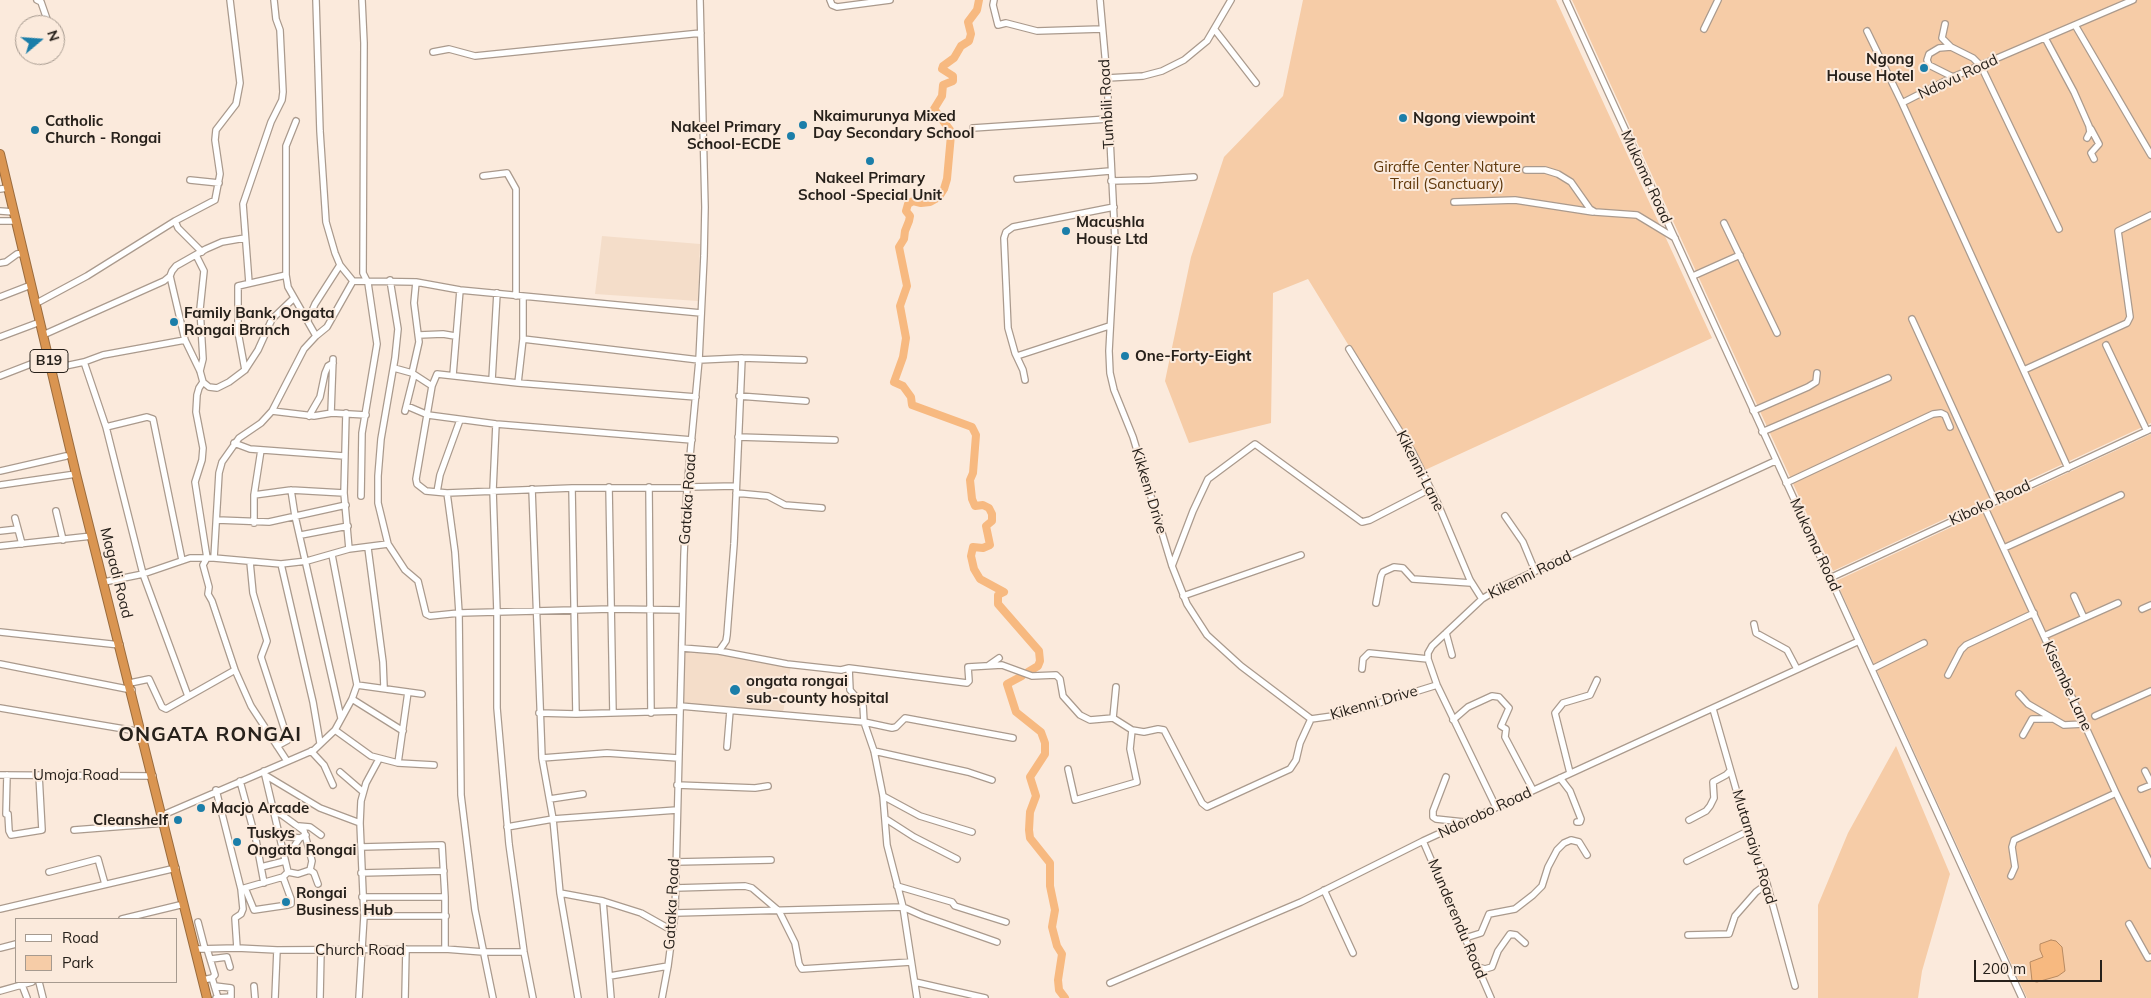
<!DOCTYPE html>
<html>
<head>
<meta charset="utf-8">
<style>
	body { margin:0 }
	#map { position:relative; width:2151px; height:998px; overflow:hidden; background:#fbeadc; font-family:Mulish,sans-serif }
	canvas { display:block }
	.legend { position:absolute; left:15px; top:918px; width:162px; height:65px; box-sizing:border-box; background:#fbeadc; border:1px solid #a69a8f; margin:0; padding:6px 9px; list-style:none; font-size:15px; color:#27211b }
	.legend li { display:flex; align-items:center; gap:10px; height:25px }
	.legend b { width:25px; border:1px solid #a69a8f }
	.north { position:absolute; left:15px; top:15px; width:50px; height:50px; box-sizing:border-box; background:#fbeadc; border:1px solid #a69a8f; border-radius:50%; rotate:72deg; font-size:14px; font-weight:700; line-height:20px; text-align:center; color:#27211b }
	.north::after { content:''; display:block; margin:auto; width:18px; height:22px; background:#1b7ea9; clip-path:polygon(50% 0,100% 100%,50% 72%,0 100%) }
	.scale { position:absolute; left:1974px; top:960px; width:128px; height:22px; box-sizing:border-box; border:2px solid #27211b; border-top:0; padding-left:6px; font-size:15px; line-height:18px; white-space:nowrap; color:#27211b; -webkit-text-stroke:4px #fbeadc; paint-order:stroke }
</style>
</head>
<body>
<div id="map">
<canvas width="2151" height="998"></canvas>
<ul class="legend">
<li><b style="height:6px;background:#fff"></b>Road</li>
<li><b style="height:14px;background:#f6cca7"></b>Park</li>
</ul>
<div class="north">N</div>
<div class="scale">200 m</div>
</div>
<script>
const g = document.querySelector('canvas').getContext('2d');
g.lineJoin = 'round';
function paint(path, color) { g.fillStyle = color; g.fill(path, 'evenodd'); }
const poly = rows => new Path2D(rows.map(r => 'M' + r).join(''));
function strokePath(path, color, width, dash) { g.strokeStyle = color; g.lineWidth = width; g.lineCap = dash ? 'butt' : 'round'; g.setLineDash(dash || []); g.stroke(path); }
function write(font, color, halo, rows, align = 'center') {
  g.font = font + ' Mulish,sans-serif'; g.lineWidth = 4; g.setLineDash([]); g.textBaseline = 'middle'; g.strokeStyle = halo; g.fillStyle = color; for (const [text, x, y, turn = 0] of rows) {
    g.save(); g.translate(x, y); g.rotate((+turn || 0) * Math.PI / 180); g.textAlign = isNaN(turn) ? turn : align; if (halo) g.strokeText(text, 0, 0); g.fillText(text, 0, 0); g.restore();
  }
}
paint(poly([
	[602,236,700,244,698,301,595,294],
	[685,649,791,665,783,713,683,705]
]), '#f4ddc9');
paint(poly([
	[1303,0,1556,0,1712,338,1425,470,1308,279,1273,293,1271,423,1189,443,1165,381,1191,257,1224,157,1283,96],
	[1572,0,2151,0,2151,423,1833,571],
	[2151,434,2151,998,2027,998,1836,581],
	[1896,746,1950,874,1922,971,1918,998,1818,998,1818,905,1848,833]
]), '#f6cca7');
const water = poly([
	[2051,940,2056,941,2062,947,2065,971,2058,976,2037,982,2032,981,2030,962,2043,957,2040,950,2040,944,2051,940]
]);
paint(water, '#f7b980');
strokePath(water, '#b98b62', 1);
strokePath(poly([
	[979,0,977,10,968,22,971,34,969,41,961,46,954,58,943,66,942,69,953,76,953,81,943,85,942,96,934,109,950,130,951,135,947,179,944,189,939,197,930,202,921,203,913,201,908,204,906,211,910,216,909,221,905,231,904,239,899,247,907,286,900,306,906,338,903,357,894,382,903,386,911,397,912,405,972,427,976,435,973,473,970,480,972,499,975,506,983,505,989,508,992,514,992,521,986,526,990,545,983,548,973,547,971,556,974,569,980,579,1004,592,998,595,998,604,1039,651,1040,661,1038,666,1028,672],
	[1022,676,1007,684,1016,712,1041,732,1045,743,1045,754,1030,777,1036,796,1030,812,1029,830,1030,838,1050,863,1050,886,1055,910,1052,927,1057,946,1062,954,1058,980,1059,990,1065,998]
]), '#f7b980', 8);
const minor = poly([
	[37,0,41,2,49,25],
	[316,0,320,131,326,222,335,253,340,265,353,281,416,282,460,290,701,313],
	[830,0,832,5,837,7,890,0],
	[994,0,993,5,998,25,1006,23,1037,31,1102,29],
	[1100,0,1107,78,1115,240,1109,351,1110,373,1114,390,1133,437,1172,566,1187,604,1207,635,1241,666,1311,719],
	[1566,0,2022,998],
	[1945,24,1942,38,1951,47],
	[2075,25,2151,155],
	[1704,29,1718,0],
	[1215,30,1256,83],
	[1867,31,1902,103],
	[2045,38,2074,92,2089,126,2090,132,2087,138],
	[433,52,449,49,475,56,701,33],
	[1953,77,1929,65,1927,60,1929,54,1939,48,1951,47,1973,58,1981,66,2059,229],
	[1107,78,1143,76,1162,71,1184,60,1207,41,1231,0],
	[296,121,286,146,286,275,288,287,316,336],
	[973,128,1108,119],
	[2091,129,2099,144,2091,153,2094,159],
	[1526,170,1545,170,1558,174,1571,182,1590,209,1595,212,1637,215,1675,238],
	[483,176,507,173,516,189,516,296],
	[1017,179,1110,171],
	[190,180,219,183],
	[1111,181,1150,180,1194,177],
	[0,189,8,188],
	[1454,202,1515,200,1593,212],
	[0,211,14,212],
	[0,221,15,221],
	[175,221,178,228,202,252],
	[1724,223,1777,333],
	[245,238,222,242,206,249,176,266,172,271,170,276,173,289,185,340,200,371,203,382,209,387,217,388,229,382,245,370,258,350,272,319,294,298],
	[196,255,204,271,200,309,203,359,200,371],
	[0,263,6,262,17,254,24,253],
	[1693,276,1740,255],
	[390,280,398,329,395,358,381,439,378,476,378,503,388,544,405,570,418,581,426,614,430,616,459,613,611,609,682,610],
	[249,283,243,204,271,122,282,100,283,92,280,30,276,19,274,0],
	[0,297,31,285],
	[35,304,87,276,175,221,215,200,220,174,215,140,216,130,236,104,240,83,230,0],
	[1912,319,1995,501],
	[308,320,315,304,340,265],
	[43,335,164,281,170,276],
	[419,335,443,334,455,336],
	[0,337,40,322],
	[523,339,699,360,742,358,804,360],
	[2106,345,2147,431],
	[1349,349,1412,451,1438,504,1470,580,1482,599],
	[1017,356,1109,326],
	[84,362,106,427,143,574,188,696],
	[394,368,412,373,432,386],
	[51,369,84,362,103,355,185,340],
	[245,370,238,332,238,286,286,275],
	[2024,370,2127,323,2130,317,2118,231,2151,215],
	[412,373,419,342,414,303,416,282],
	[453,375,460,290],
	[0,376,49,357],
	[492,380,497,293],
	[1025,380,1023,370,1015,353,1008,328,1004,238,1006,232,1013,227,1114,207],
	[203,382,199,388,197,395,196,412,203,448,202,460,195,482,207,558,203,565,209,587,208,594,212,601,235,670,251,706,287,761],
	[518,383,523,339,523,296],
	[739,396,806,401],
	[407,406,428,415,496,424,692,440],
	[272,411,314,416,332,413,366,415],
	[405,411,414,375],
	[1753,411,1808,387,1816,382,1817,373],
	[331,413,333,359],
	[346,413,344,493,349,549],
	[309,416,320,397,325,373,328,366,333,363],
	[496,424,493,490,497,612,497,708,509,844,524,952,533,998],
	[106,427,147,417,153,419,182,560],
	[1762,432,1888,378],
	[738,437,835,440],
	[234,443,250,449,344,456],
	[2068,468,1902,103,1953,77,2133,0],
	[0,471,66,456],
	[1786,483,1933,414,1941,413,1945,415,1950,427],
	[0,485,76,474],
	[609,487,613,713],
	[649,487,651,713],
	[688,487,736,486],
	[572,488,576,714],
	[687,488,572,488,447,493,426,491,417,484,416,479,432,386,437,374,518,383,696,397],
	[532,489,542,758,553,819,560,893,578,998],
	[291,490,295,516,341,718],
	[437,492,440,475,460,420],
	[447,493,455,552,459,613,461,795,475,910,493,998],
	[736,493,768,496,785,505,822,508],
	[254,495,291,490,344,493],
	[361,496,362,433,377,344,368,283,363,273,364,43,362,0],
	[1984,506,2116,793,2151,865],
	[56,511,63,540],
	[1505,516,1523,542,1535,571],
	[15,518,22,544],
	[217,520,269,522,346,505],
	[254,523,254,495,261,450],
	[0,531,18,529],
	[301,535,348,526],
	[0,546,92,536],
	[368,548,383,662,384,687],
	[2004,548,2121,495],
	[214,558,219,473,222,462,239,438,261,423,272,411,304,349,316,336,327,327,353,281],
	[250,562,253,593,267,641,261,657,288,740,277,746],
	[281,564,313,702,320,743],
	[1172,566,1193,511,1208,479,1255,444,1362,522,1370,520,1430,489],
	[1830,578,2151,429],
	[104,582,143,574,190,558,214,558,281,564,307,561,349,549,388,544],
	[1183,596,1301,555],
	[2074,596,2084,618],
	[1376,603,1381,576,1383,572,1394,567,1403,568,1413,579,1471,583],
	[2142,609,2151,605],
	[1754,624,1756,633,1787,650,1797,669],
	[0,632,120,645],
	[1446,633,1452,655],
	[2044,636,2118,603],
	[682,648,719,651,787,664,841,670,849,668,967,683,969,681,968,667,1002,665,1032,676,1056,675,1060,679,1063,696,1080,715,1090,720,1113,718],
	[719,651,726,641,727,635,734,544,742,358],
	[0,664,132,690],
	[989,665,999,658],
	[849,668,850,690,863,705,864,722,874,751,883,796,887,845,903,907,917,998],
	[1362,669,1363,659,1369,653,1428,659],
	[1872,669,1924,643],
	[1948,675,1961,650,1966,645,2034,613],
	[130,683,149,679,162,707,166,709,235,670],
	[357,685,422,694],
	[1116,687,1113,718,1132,730,1144,732,1158,729,1164,730,1202,803,1207,807,1290,769,1296,760,1300,743,1311,719],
	[2019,694,2028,704,2064,725,2084,724],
	[352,699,403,731],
	[680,706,864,722,892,728,896,727,905,718,1013,738],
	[0,708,142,732],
	[1713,709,1748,831,1767,884,1795,986],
	[539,713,576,714,679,711],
	[2095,716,2151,691],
	[1311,719,1340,715,1437,685],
	[1453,720,1468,707,1492,696,1499,697,1509,708,1501,726,1506,729,1505,737,1533,790],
	[335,730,371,756,398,763,434,765],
	[2023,735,2032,719,2052,719],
	[727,747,730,711],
	[311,751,324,765,333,785],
	[874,751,968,772,992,780],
	[542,758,607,753,678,758],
	[398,763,408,692],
	[1068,769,1075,800,1137,782,1130,749,1132,730],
	[2145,771,2151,783],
	[340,772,362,791],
	[1570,773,1555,713,1563,703,1590,695,1597,680],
	[0,775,153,776],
	[7,775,6,814,8,814,9,831,11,835,42,830,39,775],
	[265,775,320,808,360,823],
	[1446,777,1433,811,1433,817,1436,819,1464,822],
	[1560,778,1570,791,1581,819,1580,822,1577,822],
	[240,781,256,840,264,883],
	[677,785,755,788,768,786],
	[2141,789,2151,785],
	[216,790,241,889,243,909,241,914,235,918,237,948],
	[883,796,920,816,972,832],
	[550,799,583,794],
	[1496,807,1437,685,1428,659,1428,653,1432,646,1482,599,1503,586,1775,461],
	[273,811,282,815,304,831,312,861,310,870,314,873,318,884],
	[163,815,314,750,335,730,352,699,357,685,332,555],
	[886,819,914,837,957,859],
	[1689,820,1706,811,1710,806,1714,798,1713,782,1726,775,1730,771],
	[299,826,310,827,321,835],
	[507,827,553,819,677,810],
	[74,830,165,823],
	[279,836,300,838,306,835],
	[1423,841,1491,998],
	[361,847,442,845,445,897],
	[283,852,292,849,300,838],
	[1687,861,1748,831],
	[675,862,771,860],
	[261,867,285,861],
	[49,872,98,859,105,884],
	[288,872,298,874,310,870],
	[361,873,444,871],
	[2011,876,2015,867,2012,847,2014,840,2116,793],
	[897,886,952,902,955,906,1006,922],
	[245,888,254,910,288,905,291,904,291,899,283,877],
	[675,888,745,886,752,888,779,911,795,943,799,964,802,969,911,962],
	[241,889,283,877,288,872,264,771],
	[1324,890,1353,953],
	[560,893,603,901,641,913,673,931],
	[362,897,445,897,445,949],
	[603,901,611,998],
	[0,909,176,868],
	[675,913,903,907,923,916,997,942],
	[364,916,446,916],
	[122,919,184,904],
	[198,922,205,949],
	[2129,924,2148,958,2151,957],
	[1688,935,1729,934,1735,916,1756,892,1767,884],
	[1465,938,1481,933,1489,914,1515,909,1533,895,1542,886,1548,867,1557,850,1564,843,1571,840,1579,842,1587,855],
	[0,948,16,944],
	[196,949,237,948,277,950,445,949,483,952,524,952],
	[207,949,215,975,212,978],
	[211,959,227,957,230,967],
	[1478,967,1485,969,1492,967,1498,951,1510,934,1516,935,1525,943],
	[610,976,668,966],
	[203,980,212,978,218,998],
	[39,982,43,998],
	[915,982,985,998],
	[1110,983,1301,902,1423,841,1859,641],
	[22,985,27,998],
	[215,986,231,988,231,997,216,998],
	[254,986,255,998],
	[0,991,32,982],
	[275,998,277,950],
	[320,998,321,950],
	[359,998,364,916,360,823,361,801,366,783,379,759],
	[405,998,406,949],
	[662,998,668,966,675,913,684,555,687,488,699,360,704,256,705,207,700,0]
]);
const highway = poly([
	[0,154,76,474,207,998]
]);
strokePath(minor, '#aa9a8d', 8);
strokePath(highway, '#9b6c3e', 10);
strokePath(minor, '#fff', 5.5);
strokePath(highway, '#da9551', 8);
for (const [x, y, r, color] of [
	[1924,68,5,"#1b7ea9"],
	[1403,118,5,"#1b7ea9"],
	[803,125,5,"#1b7ea9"],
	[35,130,5,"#1b7ea9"],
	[791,136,5,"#1b7ea9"],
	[870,161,5,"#1b7ea9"],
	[1066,231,5,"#1b7ea9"],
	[174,322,5,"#1b7ea9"],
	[1125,356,5,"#1b7ea9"],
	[735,690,6,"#1b7ea9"],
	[201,808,5,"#1b7ea9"],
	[178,820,5,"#1b7ea9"],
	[237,842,5,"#1b7ea9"],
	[286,902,5,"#1b7ea9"]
]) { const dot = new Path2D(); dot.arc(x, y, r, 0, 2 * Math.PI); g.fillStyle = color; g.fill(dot); strokePath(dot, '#fbeadc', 2); }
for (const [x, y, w] of [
	[49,361,38]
]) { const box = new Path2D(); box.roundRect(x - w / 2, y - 11.5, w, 23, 4); g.fillStyle = '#fbeadc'; g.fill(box); strokePath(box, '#27211b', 1); }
write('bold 14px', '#27211b', null, [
	["B19",49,361]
]);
write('bold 15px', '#27211b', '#fbeadc', [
	["Ngong",1914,59,"right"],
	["House Hotel",1914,76,"right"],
	["Nkaimurunya Mixed",813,116],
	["Day Secondary School",813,133],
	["Ngong viewpoint",1413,118],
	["Catholic",45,121],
	["Church - Rongai",45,138],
	["Nakeel Primary",781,127,"right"],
	["School-ECDE",781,144,"right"],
	["Nakeel Primary",870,178,"center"],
	["School -Special Unit",870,195,"center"],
	["Macushla",1076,222],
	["House Ltd",1076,239],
	["Family Bank, Ongata",184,313],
	["Rongai Branch",184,330],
	["One-Forty-Eight",1135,356],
	["ongata rongai",746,681],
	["sub-county hospital",746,698],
	["Macjo Arcade",211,808],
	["Cleanshelf",168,820,"right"],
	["Tuskys",247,833],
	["Ongata Rongai",247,850],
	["Rongai",296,893],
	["Business Hub",296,910]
], 'left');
write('15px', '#27211b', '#fbeadc', [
	["Ndovu Road",1958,77,-25],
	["Tumbili Road",1107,104,-93],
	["Mukoma Road",1646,177,65],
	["Kikenni Lane",1420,471,63],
	["Kikkeni Drive",1149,491,73],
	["Gataka Road",688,499,-86],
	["Kiboko Road",1990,503,-25],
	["Mukoma Road",1815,545,65],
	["Magadi Road",116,573,76],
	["Kikenni Road",1530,575,-26],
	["Kisembe Lane",2067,686,65],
	["Kikenni Drive",1374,703,-16],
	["Umoja Road",76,775],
	["Ndorobo Road",1485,813,-25],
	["Mutamaiyu Road",1754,847,73],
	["Gataka Road",672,904,-87],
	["Munderendu Road",1457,919,67],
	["Church Road",360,950]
]);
write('15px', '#613a0d', '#fbeadc', [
	["Giraffe Center Nature",1447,167],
	["Trail (Sanctuary)",1447,184]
]);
g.letterSpacing = '1px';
write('bold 20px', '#27211b', '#fbeadc', [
	["ONGATA RONGAI",210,735]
]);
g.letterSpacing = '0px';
</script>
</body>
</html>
